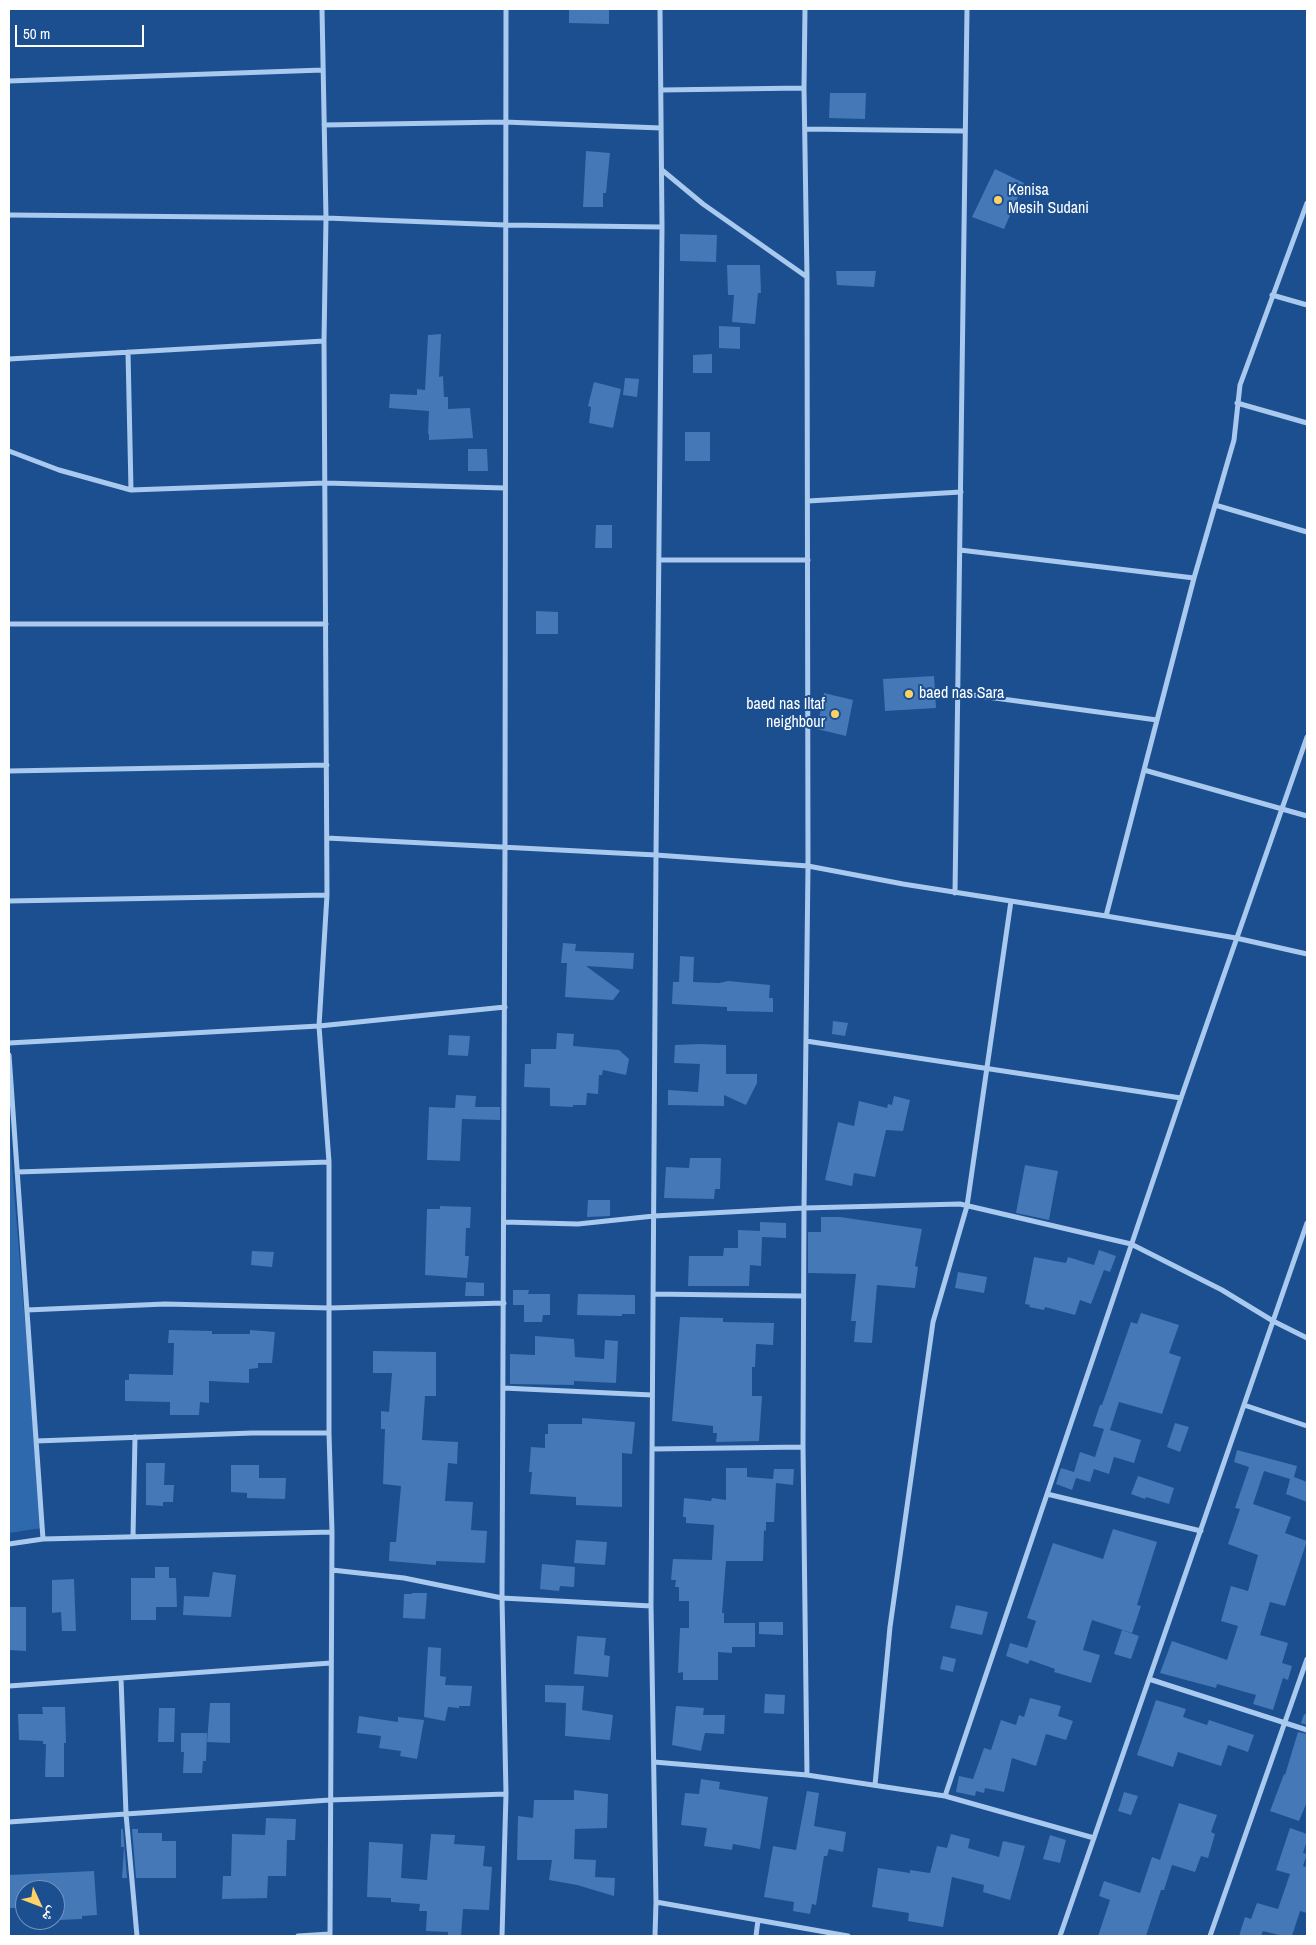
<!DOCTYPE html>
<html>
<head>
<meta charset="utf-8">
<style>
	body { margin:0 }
	#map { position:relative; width:1316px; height:1945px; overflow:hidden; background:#1b4f8f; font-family:"Archivo Narrow","Noto Naskh Arabic",sans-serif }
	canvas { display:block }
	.frame { position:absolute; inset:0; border:10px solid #fff; pointer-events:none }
	.north { position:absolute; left:15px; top:1880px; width:50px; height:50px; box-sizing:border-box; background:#1b4f8f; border:1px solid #7695bc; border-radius:50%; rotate:133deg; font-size:14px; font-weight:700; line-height:20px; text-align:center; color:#fff }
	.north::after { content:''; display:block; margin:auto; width:18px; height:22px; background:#ffd166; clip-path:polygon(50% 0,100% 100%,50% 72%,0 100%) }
	.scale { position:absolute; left:15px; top:25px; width:129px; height:22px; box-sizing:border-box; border:2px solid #fff; border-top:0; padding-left:6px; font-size:15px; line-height:18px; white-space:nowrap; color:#fff; -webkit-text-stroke:4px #1b4f8f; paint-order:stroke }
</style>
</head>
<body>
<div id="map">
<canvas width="1316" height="1945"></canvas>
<div class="frame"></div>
<div class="north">ش</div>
<div class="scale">50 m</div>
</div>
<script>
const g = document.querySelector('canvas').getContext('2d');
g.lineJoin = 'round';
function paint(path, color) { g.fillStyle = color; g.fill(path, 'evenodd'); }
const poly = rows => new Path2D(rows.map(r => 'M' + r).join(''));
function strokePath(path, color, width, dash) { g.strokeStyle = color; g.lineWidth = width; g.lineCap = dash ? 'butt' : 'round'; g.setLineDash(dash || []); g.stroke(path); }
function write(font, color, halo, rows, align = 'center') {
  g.font = font + ' "Archivo Narrow",sans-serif'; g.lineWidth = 4; g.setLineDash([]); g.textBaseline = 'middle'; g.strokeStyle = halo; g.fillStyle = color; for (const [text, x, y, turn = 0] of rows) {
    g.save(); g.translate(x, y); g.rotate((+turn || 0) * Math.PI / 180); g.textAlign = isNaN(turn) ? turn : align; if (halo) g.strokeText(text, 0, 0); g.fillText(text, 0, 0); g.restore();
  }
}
paint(poly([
	[9,1131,42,1528,9,1533]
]), '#2e69ad');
paint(poly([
	[569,9,609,9,609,24,569,23],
	[830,93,866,93,865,119,829,118],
	[586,151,610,153,606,193,603,193,603,207,583,207],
	[995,169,1024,183,1004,229,972,217],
	[680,234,717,235,716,262,680,261],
	[727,265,760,265,761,293,758,293,755,324,732,322,734,295,728,295],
	[836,271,876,271,874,287,837,285],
	[719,326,740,327,740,349,719,348],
	[441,334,439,377,443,376,444,397,448,397,448,409,470,408,473,438,429,440,429,434,428,434,429,411,389,408,390,394,417,395,417,389,425,390,428,335],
	[712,354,712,373,693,373,693,355],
	[625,378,639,379,637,397,623,395],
	[594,382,621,389,613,428,589,423,591,407,588,406],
	[685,432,710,432,710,461,685,461],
	[468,449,487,449,488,471,468,471],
	[596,525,612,525,612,548,595,548],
	[536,611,558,612,558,634,536,634],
	[934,676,936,708,885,711,883,679],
	[824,693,853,700,846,736,817,729],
	[563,943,576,944,575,951,634,953,633,969,586,966,620,991,613,1000,565,997,567,963,561,963],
	[680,956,694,957,693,982,719,983,728,981,770,985,769,998,773,998,773,1012,727,1011,727,1007,672,1004,673,982,679,982],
	[833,1021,848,1023,845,1036,832,1034],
	[557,1033,574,1034,573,1046,619,1050,629,1059,626,1075,603,1070,602,1075,599,1075,598,1094,587,1093,586,1105,573,1105,573,1107,550,1106,550,1088,524,1087,525,1064,531,1064,531,1049,556,1049],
	[449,1035,470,1036,468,1056,448,1055],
	[701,1044,726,1045,726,1074,757,1074,757,1083,746,1105,724,1095,724,1106,668,1105,668,1090,698,1092,700,1064,674,1063,675,1045],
	[456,1095,476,1096,475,1107,500,1107,500,1120,462,1119,460,1161,427,1160,429,1107,455,1108],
	[894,1096,910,1100,903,1131,886,1130,875,1177,854,1173,852,1186,825,1180,838,1122,854,1126,859,1101,887,1108,888,1104,892,1105],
	[690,1158,721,1158,720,1189,715,1189,714,1199,664,1198,666,1167,689,1168],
	[1025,1165,1058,1171,1049,1220,1016,1213],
	[588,1200,610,1200,610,1216,587,1217],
	[440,1206,471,1207,470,1228,466,1228,465,1256,469,1256,467,1278,425,1275,427,1209,440,1209],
	[821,1217,840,1217,922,1229,915,1266,918,1267,915,1288,877,1285,872,1343,854,1342,856,1321,851,1321,856,1274,808,1273,808,1232,821,1232],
	[760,1222,786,1223,786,1238,762,1237,761,1266,750,1265,749,1286,688,1286,689,1256,723,1256,724,1248,738,1248,738,1230,760,1231],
	[1099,1250,1116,1256,1110,1272,1104,1270,1091,1304,1080,1300,1075,1315,1045,1307,1044,1310,1029,1307,1030,1305,1025,1304,1034,1257,1066,1263,1068,1257,1094,1265],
	[252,1251,274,1252,272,1267,251,1265],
	[958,1272,987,1277,984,1293,955,1288],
	[466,1282,484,1283,484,1296,465,1296],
	[513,1290,529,1290,528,1294,550,1294,550,1315,543,1315,542,1322,524,1322,524,1305,513,1305],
	[578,1294,635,1295,635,1314,622,1314,622,1316,577,1315],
	[1141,1313,1179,1325,1169,1353,1181,1357,1162,1414,1119,1402,1110,1430,1141,1440,1134,1463,1114,1457,1109,1474,1094,1469,1090,1482,1076,1478,1072,1490,1056,1484,1061,1468,1074,1472,1080,1452,1095,1457,1104,1429,1093,1426,1100,1405,1102,1405,1131,1322,1137,1324],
	[680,1317,723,1318,723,1322,774,1323,773,1345,756,1344,755,1367,752,1367,752,1396,762,1396,759,1441,716,1442,717,1433,713,1433,713,1426,672,1421],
	[169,1330,212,1331,212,1334,250,1334,250,1330,275,1332,272,1363,258,1363,258,1368,249,1369,249,1383,209,1381,209,1403,200,1402,199,1415,170,1415,170,1402,125,1401,125,1380,129,1380,129,1374,173,1375,174,1343,168,1343],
	[535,1336,574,1339,575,1357,604,1359,605,1340,618,1341,616,1383,574,1381,574,1385,510,1384,510,1354,535,1355],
	[373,1351,436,1352,436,1396,425,1396,422,1440,458,1442,457,1464,448,1463,445,1501,473,1502,471,1530,487,1531,485,1563,436,1561,436,1565,389,1561,390,1542,396,1542,401,1486,383,1484,385,1429,381,1429,381,1411,389,1412,392,1373,373,1373],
	[582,1418,635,1422,632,1454,622,1453,622,1507,576,1505,576,1497,530,1494,532,1472,529,1472,531,1447,545,1448,545,1434,548,1434,548,1424,582,1424],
	[1175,1423,1189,1427,1180,1452,1167,1447],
	[1237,1450,1297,1466,1294,1477,1307,1482,1307,1502,1286,1494,1290,1479,1264,1471,1253,1504,1291,1517,1285,1533,1307,1541,1285,1606,1270,1602,1260,1635,1288,1643,1282,1663,1292,1666,1288,1680,1283,1678,1273,1710,1253,1704,1256,1695,1217,1684,1216,1688,1160,1673,1172,1641,1227,1660,1238,1626,1221,1621,1231,1586,1248,1591,1258,1555,1228,1544,1240,1509,1235,1508,1249,1467,1234,1462],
	[146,1463,165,1463,164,1485,174,1485,173,1502,163,1502,163,1506,146,1505],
	[231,1465,259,1465,259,1478,286,1478,285,1499,247,1498,247,1493,231,1492],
	[726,1468,747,1468,747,1477,773,1479,774,1469,794,1469,793,1485,776,1483,774,1522,766,1522,766,1531,764,1530,763,1561,726,1561,722,1613,724,1613,724,1623,755,1623,755,1647,732,1647,732,1653,718,1652,718,1680,683,1680,683,1672,678,1673,680,1628,689,1628,689,1601,679,1601,679,1587,675,1587,676,1580,671,1580,673,1559,712,1560,714,1525,686,1523,686,1517,683,1517,684,1498,711,1501,712,1498,726,1500],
	[1138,1476,1174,1488,1169,1504,1146,1497,1145,1499,1131,1494],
	[1113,1529,1157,1542,1137,1605,1141,1606,1132,1633,1092,1620,1083,1650,1100,1655,1091,1683,1054,1672,1055,1669,1030,1660,1028,1664,1006,1656,1010,1643,1027,1648,1036,1621,1027,1618,1053,1543,1103,1559],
	[576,1540,607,1542,605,1565,574,1563],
	[542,1564,575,1567,574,1587,560,1586,559,1591,540,1589],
	[155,1567,169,1567,169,1578,176,1578,177,1607,156,1607,156,1620,131,1620,131,1578,155,1578],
	[213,1572,236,1575,231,1617,183,1615,184,1596,209,1597],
	[74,1579,76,1631,62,1631,61,1612,52,1613,52,1580],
	[412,1593,427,1593,425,1619,403,1618,404,1594,412,1594],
	[956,1605,988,1612,982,1635,950,1628],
	[9,1607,26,1607,26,1651,9,1650],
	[759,1622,783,1622,783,1635,759,1634],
	[1122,1630,1139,1636,1131,1659,1114,1654],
	[577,1636,606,1638,604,1655,610,1656,608,1677,574,1674],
	[428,1647,441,1648,440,1676,446,1677,445,1685,472,1686,470,1706,459,1706,459,1708,448,1707,445,1721,424,1717],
	[943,1656,956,1659,953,1672,940,1669],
	[545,1685,584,1686,582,1710,613,1715,610,1740,565,1736,566,1703,545,1702],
	[765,1694,785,1695,784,1714,764,1713],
	[1030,1698,1061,1706,1058,1716,1073,1721,1066,1740,1046,1734,1036,1766,1012,1758,1004,1792,985,1788,984,1793,976,1791,975,1796,956,1792,959,1776,973,1779,984,1748,991,1750,1001,1720,1016,1725,1019,1715,1024,1717],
	[1156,1700,1186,1709,1183,1717,1207,1725,1209,1720,1254,1735,1248,1752,1228,1745,1221,1766,1178,1752,1173,1767,1137,1755],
	[210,1703,230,1703,230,1743,207,1742],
	[676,1706,704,1708,703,1715,725,1715,724,1734,705,1733,701,1751,672,1745],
	[42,1707,65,1707,66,1743,64,1743,64,1777,45,1777,46,1744,43,1744,43,1741,19,1740,18,1714,43,1714],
	[159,1708,175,1708,174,1742,158,1742],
	[1304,1714,1307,1715,1307,1725,1301,1723],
	[359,1716,398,1722,398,1717,424,1720,417,1759,400,1756,401,1751,379,1748,381,1736,357,1733],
	[1298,1732,1307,1734,1307,1802,1299,1821,1270,1811,1284,1774,1285,1775],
	[181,1733,207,1733,206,1761,203,1761,202,1773,183,1773,184,1752,181,1752],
	[701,1779,720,1782,719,1789,768,1797,760,1849,733,1844,732,1850,704,1846,707,1828,681,1825,685,1793,699,1794],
	[574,1790,608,1794,607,1828,575,1829,574,1859,596,1860,595,1877,615,1878,614,1896,577,1885,549,1880,552,1860,517,1860,518,1816,533,1818,534,1800,574,1800],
	[807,1791,819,1793,814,1826,846,1832,843,1852,829,1849,827,1856,824,1856,816,1905,812,1904,810,1914,793,1911,794,1902,764,1897,773,1846,796,1850],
	[1124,1792,1138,1796,1131,1815,1118,1811],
	[1179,1803,1217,1815,1211,1832,1215,1834,1208,1858,1201,1856,1195,1872,1172,1865,1164,1890,1161,1890,1146,1936,1098,1936,1110,1900,1099,1896,1104,1881,1140,1893,1152,1857,1160,1860],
	[266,1818,296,1819,295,1840,287,1840,286,1876,268,1876,267,1898,222,1899,223,1876,231,1876,232,1834,265,1835],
	[1290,1828,1307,1834,1307,1841,1303,1853,1307,1854,1303,1866,1307,1867,1307,1913,1300,1911,1292,1936,1283,1936,1263,1931,1261,1936,1239,1936,1245,1917,1251,1919,1257,1903,1278,1909,1290,1874,1276,1870],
	[121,1829,123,1829,127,1878,122,1878,124,1847,121,1847],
	[132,1829,138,1829,138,1833,162,1833,162,1841,176,1841,176,1878,136,1878],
	[431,1834,455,1835,454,1844,485,1846,483,1866,492,1867,489,1910,463,1909,461,1936,448,1936,448,1932,426,1931,427,1911,419,1911,420,1904,391,1902,391,1898,367,1897,369,1842,403,1844,401,1878,427,1880],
	[951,1834,970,1839,968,1848,999,1857,1003,1841,1025,1846,1010,1900,983,1892,984,1885,952,1877,943,1927,908,1921,909,1913,872,1907,878,1868,910,1873,910,1870,930,1873,937,1846,947,1848],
	[1050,1835,1066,1840,1060,1863,1043,1859],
	[94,1871,97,1915,82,1916,82,1919,59,1920,58,1891,55,1890,24,1890,24,1908,9,1908,9,1875]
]), '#4478b7');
strokePath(poly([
	[322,9,326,218,324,341,327,895,319,1026,329,1162,329,1433,332,1532,330,1936],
	[805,9,804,88,807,277,808,866,804,1208,803,1447,807,1775],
	[9,81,323,70],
	[661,90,804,88],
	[324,125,504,122,661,128],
	[805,129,965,131],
	[662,170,703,204,807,277],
	[9,215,326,218,505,225,662,227],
	[1272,295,1307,305],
	[128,352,131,490],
	[9,359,324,341],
	[1237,403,1307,423],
	[9,451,59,470,131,490,325,483,505,488],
	[808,501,961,492],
	[1215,505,1307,532],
	[960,550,1194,578],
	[659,560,808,560],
	[9,624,326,624],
	[958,693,1157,720],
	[1144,770,1307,816],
	[9,771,327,765],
	[327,838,656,855,808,866,903,884,1106,916,1236,938,1307,954],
	[955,893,967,9],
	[9,901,327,895],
	[1106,916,1194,578,1234,440,1240,385,1307,203],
	[806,1041,1181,1098],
	[9,1043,319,1026,505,1007],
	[9,1055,43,1539],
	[17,1172,329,1162],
	[504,1222,578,1224,654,1216,804,1208,960,1204,1131,1244,1222,1290,1273,1321,1307,1338],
	[653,1294,803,1296],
	[27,1310,165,1304,330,1308,504,1303],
	[503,1388,652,1395],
	[1244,1405,1307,1426],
	[36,1441,252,1433,329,1433],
	[652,1449,803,1447],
	[1047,1494,1201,1531],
	[133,1537,135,1437],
	[9,1544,43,1539,332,1532],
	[332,1570,404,1578,502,1598,651,1606],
	[121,1678,126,1814,137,1936],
	[1149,1679,1307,1730],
	[9,1686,331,1663],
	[654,1762,807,1775,945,1796,1094,1838],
	[875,1785,890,1627,933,1322,967,1206,1011,901],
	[945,1796,1181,1098,1307,737],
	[9,1822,330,1800,506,1794],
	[656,1902,848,1936],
	[298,1936,330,1934],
	[502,1936,506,1794,502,1598,505,847,506,9],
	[655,1936,656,1902,651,1606,656,855,662,227,660,9],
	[756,1936,758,1920],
	[1060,1936,1307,1223],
	[1210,1936,1307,1659]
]), '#a9c9ee', 5);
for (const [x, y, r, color] of [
	[998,200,5,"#ffd166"],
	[909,694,5,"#ffd166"],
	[835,714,5,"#ffd166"]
]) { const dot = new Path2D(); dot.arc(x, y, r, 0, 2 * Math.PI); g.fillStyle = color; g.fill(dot); strokePath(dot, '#1b4f8f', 2); }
write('16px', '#fff', '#1b4f8f', [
	["Kenisa",1008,191],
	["Mesih Sudani",1008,209],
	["baed nas Sara",919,694],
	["baed nas Iltaf",825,705,"right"],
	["neighbour",825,723,"right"]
], 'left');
</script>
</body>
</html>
